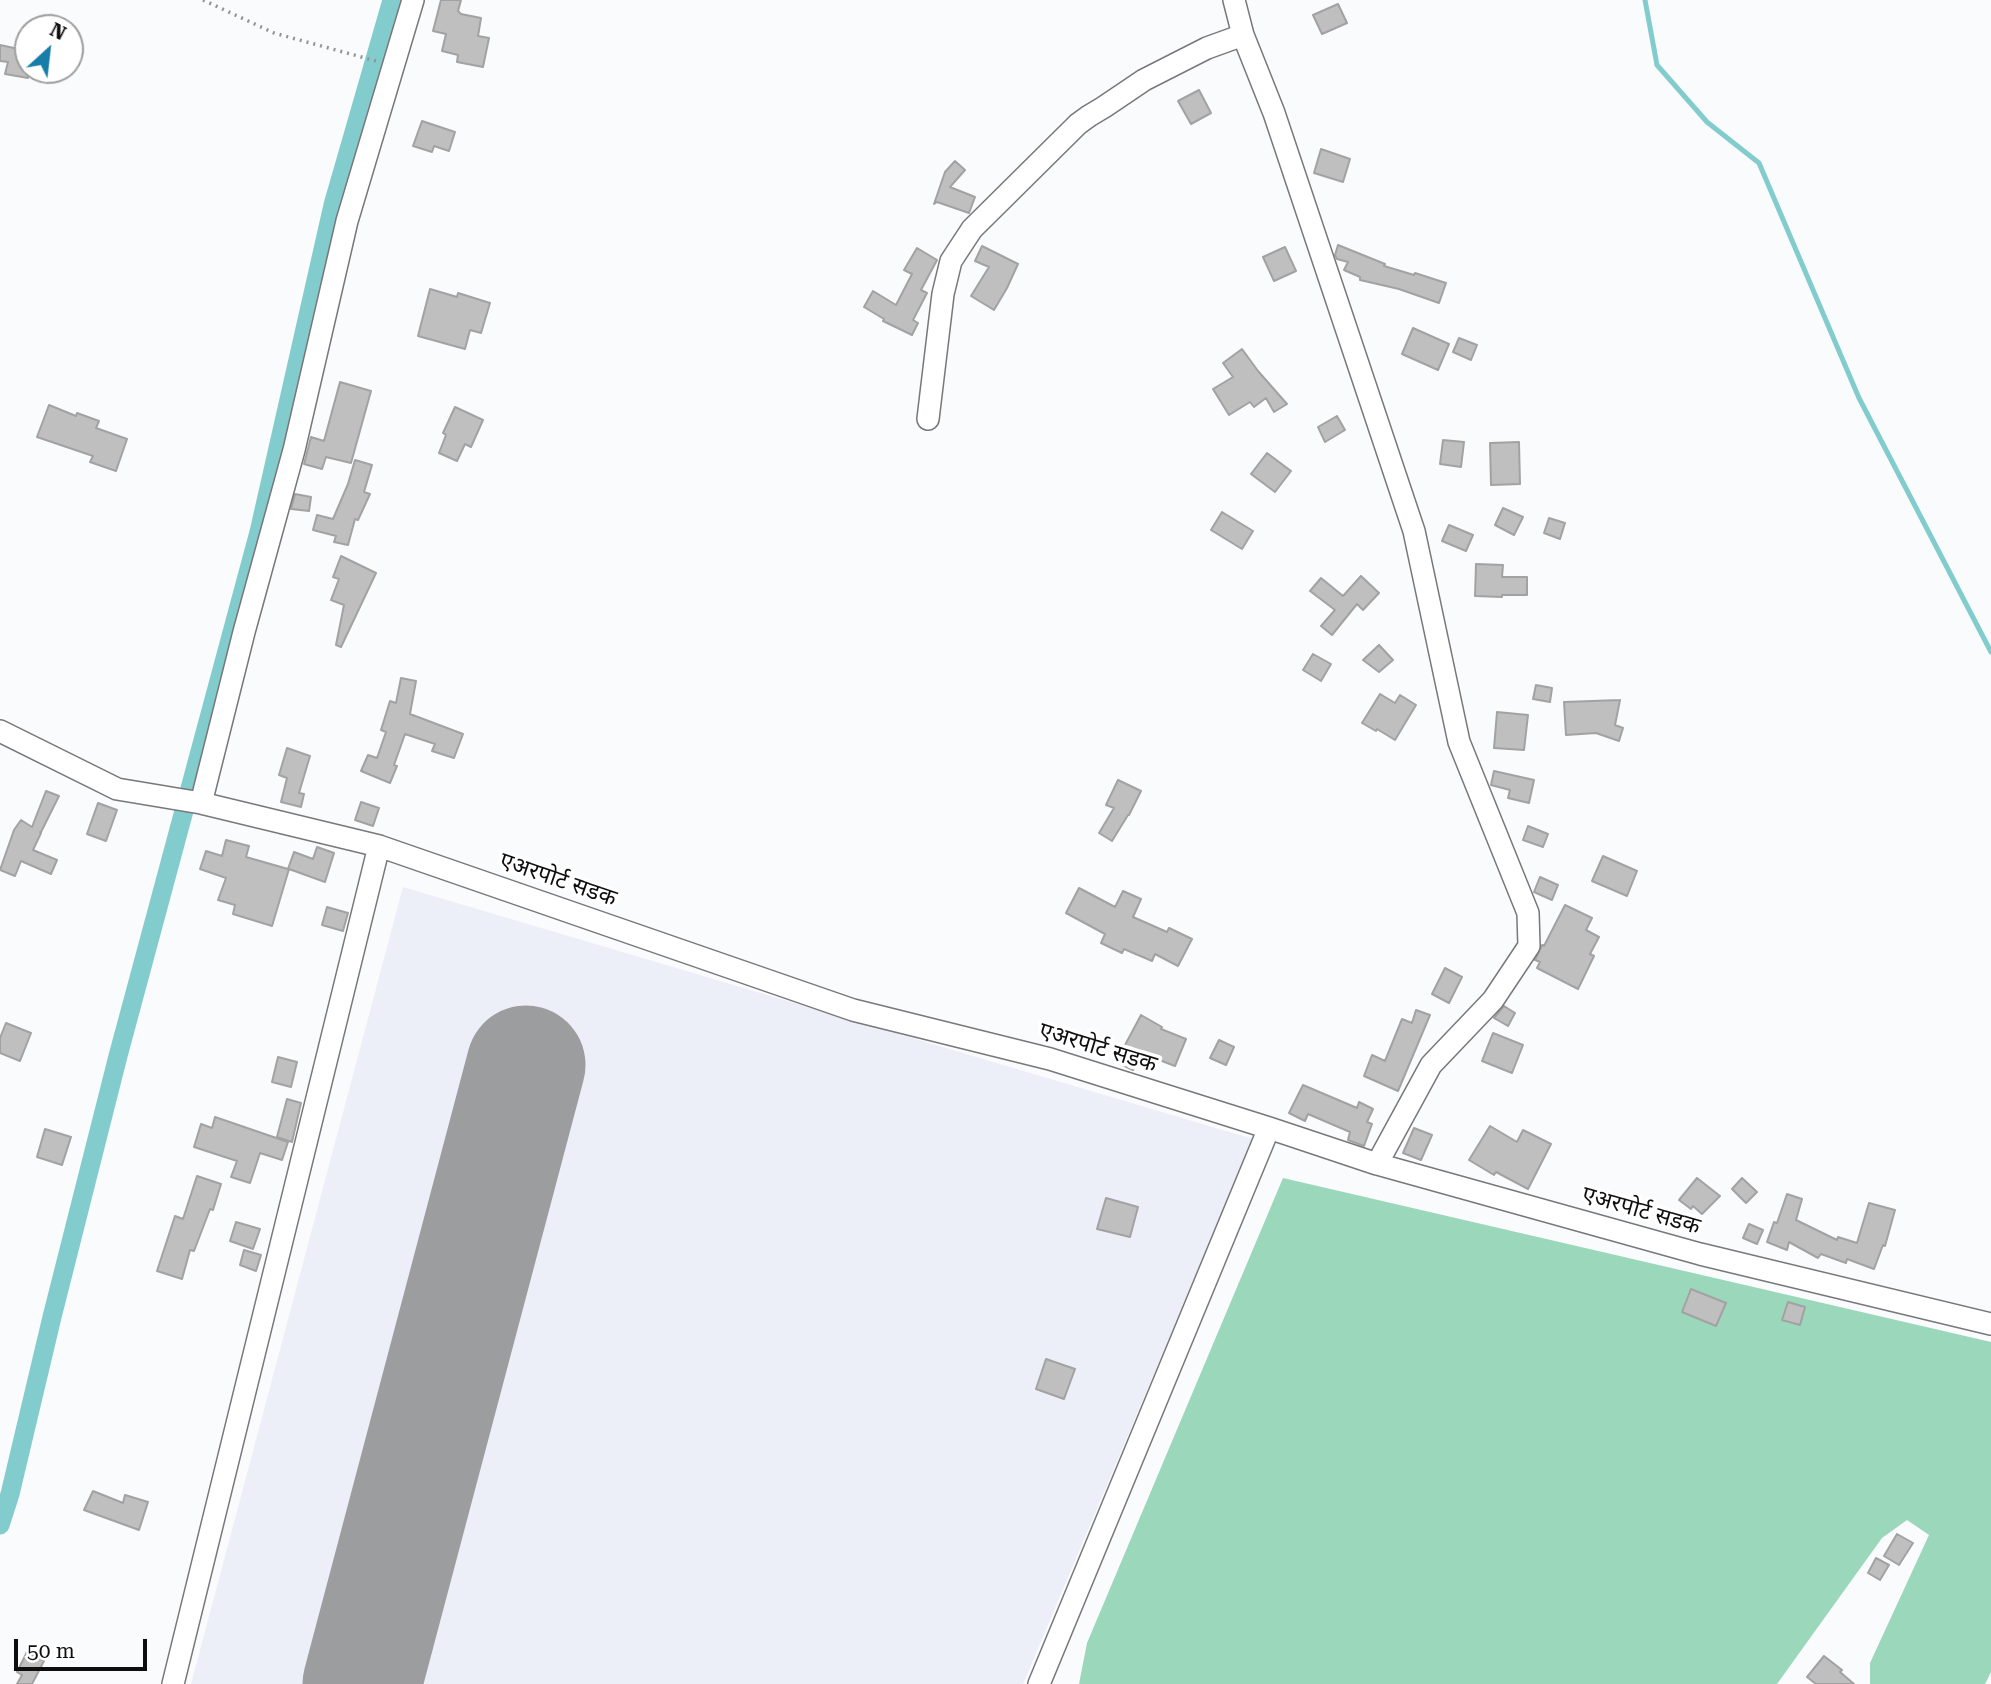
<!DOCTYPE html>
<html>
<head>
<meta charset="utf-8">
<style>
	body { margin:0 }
	#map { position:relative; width:1991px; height:1684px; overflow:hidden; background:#fafbfc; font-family:"Roboto Serif",serif }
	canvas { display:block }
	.north { position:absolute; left:14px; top:14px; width:70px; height:70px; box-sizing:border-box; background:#fff; border:2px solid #9f9f9f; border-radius:50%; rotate:27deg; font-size:19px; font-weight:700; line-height:28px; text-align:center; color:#0e0e0e }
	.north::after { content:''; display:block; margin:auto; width:24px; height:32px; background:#167ea8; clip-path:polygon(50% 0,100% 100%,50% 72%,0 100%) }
	.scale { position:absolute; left:14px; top:1639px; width:133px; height:32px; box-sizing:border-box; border:4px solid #0e0e0e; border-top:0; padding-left:9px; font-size:21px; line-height:24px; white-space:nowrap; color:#0e0e0e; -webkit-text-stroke:5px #fff; paint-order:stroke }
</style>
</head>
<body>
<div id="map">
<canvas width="1991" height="1684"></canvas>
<div class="north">N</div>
<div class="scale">50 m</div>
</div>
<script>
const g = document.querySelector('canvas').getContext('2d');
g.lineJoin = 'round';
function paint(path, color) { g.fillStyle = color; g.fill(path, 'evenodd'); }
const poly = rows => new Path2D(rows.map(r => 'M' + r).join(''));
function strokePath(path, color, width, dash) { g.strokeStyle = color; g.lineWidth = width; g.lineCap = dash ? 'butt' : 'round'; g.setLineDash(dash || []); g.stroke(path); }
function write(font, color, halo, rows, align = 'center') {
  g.font = font + ' "Roboto Serif","Noto Sans Devanagari",serif'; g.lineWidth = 7; g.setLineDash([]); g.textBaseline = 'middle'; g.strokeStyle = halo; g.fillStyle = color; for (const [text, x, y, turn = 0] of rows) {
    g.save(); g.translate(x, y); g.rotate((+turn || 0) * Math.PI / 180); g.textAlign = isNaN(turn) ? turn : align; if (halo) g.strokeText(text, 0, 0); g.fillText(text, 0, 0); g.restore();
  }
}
paint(poly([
	[403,887,1253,1139,1023,1684,191,1684]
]), '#eceff8');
paint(poly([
	[1283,1178,1991,1342,1991,1672,1985,1684,1870,1684,1870,1663,1929,1535,1907,1520,1882,1538,1777,1684,1079,1684,1087,1643]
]), '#9bd7bb');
strokePath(poly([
	[1645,0,1657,65,1707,122,1759,163,1859,398,1991,652]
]), '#83ccce', 5);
strokePath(poly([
	[0,1525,10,1494,52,1317,118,1056,259,532,333,205,392,0]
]), '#83ccce', 19);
strokePath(poly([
	[362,1684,526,1065]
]), '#9c9d9e', 119);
const building = poly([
	[441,0,461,0,458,11,461,14,481,18,478,36,489,38,483,67,457,62,458,55,442,51,446,34,433,31,441,0],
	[1338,4,1347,23,1322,34,1313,15,1338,4],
	[0,45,28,51,28,78,5,74,8,62,0,61,0,45],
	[1199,90,1211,113,1191,124,1178,101,1199,90],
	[422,121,455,132,449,151,434,146,432,152,413,146,422,121],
	[1321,149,1350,159,1343,182,1314,173,1321,149],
	[955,161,965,170,950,187,975,197,969,213,937,202,934,204,945,172,955,161],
	[1338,245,1385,264,1384,266,1414,275,1415,273,1446,283,1439,303,1399,289,1360,280,1360,277,1344,270,1348,262,1337,259,1335,255,1338,245],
	[982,246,1018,264,1007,288,994,310,971,296,989,267,975,261,982,246],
	[1285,247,1296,271,1274,281,1263,257,1285,247],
	[917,248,937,260,921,290,927,293,913,320,918,323,912,335,883,321,884,319,864,307,873,291,896,305,912,274,904,270,917,248],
	[430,289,457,297,458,293,490,303,481,333,470,330,465,349,418,336,430,289],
	[1413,328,1449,344,1438,370,1402,354,1413,328],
	[1459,338,1477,345,1471,360,1453,352,1459,338],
	[1242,349,1258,371,1287,404,1274,412,1266,398,1254,407,1250,402,1229,415,1213,389,1233,377,1223,363,1242,349],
	[340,382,371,391,351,463,326,457,322,469,304,464,311,437,324,441,340,382],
	[49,405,76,416,77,413,99,421,96,428,127,439,116,471,90,462,93,456,37,437,49,405],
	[455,407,483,420,471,447,465,444,457,461,439,453,446,435,443,433,455,407],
	[1337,416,1345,430,1325,442,1318,427,1337,416],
	[1443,440,1464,442,1461,467,1440,464,1443,440],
	[1519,442,1520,484,1491,485,1490,443,1519,442],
	[1267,453,1291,471,1275,492,1251,474,1267,453],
	[355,460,372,465,364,492,370,494,358,520,355,519,348,545,334,542,336,536,313,530,317,515,333,519,348,484,355,460],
	[295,494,311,497,309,511,291,509,295,494],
	[1503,508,1523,517,1514,535,1495,525,1503,508],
	[1222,512,1253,531,1242,549,1211,530,1222,512],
	[1549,518,1565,523,1560,539,1544,533,1549,518],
	[1449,525,1473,535,1466,551,1442,541,1449,525],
	[341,556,376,573,341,647,336,645,344,605,331,600,339,579,333,577,341,556],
	[1476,564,1503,565,1502,577,1527,577,1527,595,1502,595,1502,597,1475,596,1476,564],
	[1361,576,1379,593,1363,610,1357,604,1332,635,1321,626,1335,610,1310,591,1321,578,1343,596,1361,576],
	[1379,645,1393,660,1379,672,1363,660,1379,645],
	[1313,654,1331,664,1321,681,1303,670,1313,654],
	[401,678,416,681,410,714,463,734,454,758,432,751,435,744,405,734,394,765,397,766,390,783,361,771,368,755,377,758,386,732,381,730,390,701,396,703,401,678],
	[1536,685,1552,688,1550,702,1533,699,1536,685],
	[1380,694,1395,703,1400,695,1416,705,1395,740,1377,729,1376,731,1362,723,1380,694],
	[1620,700,1615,725,1623,728,1619,741,1596,733,1566,735,1564,702,1620,700],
	[1497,712,1528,715,1524,750,1494,748,1497,712],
	[287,748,310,756,299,793,304,794,301,807,281,802,287,778,279,775,287,748],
	[1494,771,1534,780,1529,803,1508,798,1510,790,1491,785,1494,771],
	[1118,780,1141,791,1129,815,1128,815,1112,841,1099,833,1114,808,1106,805,1118,780],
	[46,791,59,796,41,832,40,832,41,833,33,850,57,860,51,874,21,861,15,876,0,870,14,830,21,820,32,827,46,791],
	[361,802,379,808,373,826,355,820,361,802],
	[98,803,117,810,106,841,87,834,98,803],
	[1528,826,1548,834,1543,847,1523,840,1528,826],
	[226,840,249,846,246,857,288,869,294,852,313,859,317,847,334,853,325,882,289,869,272,926,233,914,235,905,218,900,226,878,200,869,206,851,222,856,226,840],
	[1603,856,1637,871,1627,896,1592,881,1603,856],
	[1540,877,1558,885,1552,900,1534,892,1540,877],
	[1079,888,1115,907,1123,891,1141,899,1133,917,1167,932,1169,928,1192,939,1178,966,1155,954,1152,961,1124,949,1122,953,1101,943,1105,934,1066,913,1079,888],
	[1565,905,1592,918,1586,930,1599,937,1590,954,1594,956,1578,989,1537,968,1540,962,1535,960,1542,945,1544,946,1565,905],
	[327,907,348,913,343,931,322,925,327,907],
	[1445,968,1462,977,1449,1003,1432,994,1445,968],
	[1504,1006,1515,1013,1508,1026,1494,1018,1504,1006],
	[1416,1010,1430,1015,1398,1091,1364,1076,1372,1055,1385,1061,1402,1019,1412,1023,1416,1010],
	[1141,1015,1162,1027,1161,1029,1186,1039,1175,1066,1141,1053,1133,1070,1116,1062,1141,1015],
	[6,1023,31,1033,20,1061,0,1053,0,1038,6,1023],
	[1493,1033,1523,1045,1512,1073,1482,1061,1493,1033],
	[1219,1040,1234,1047,1226,1065,1210,1058,1219,1040],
	[278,1057,297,1062,291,1087,272,1082,278,1057],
	[1303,1085,1357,1108,1359,1102,1373,1109,1367,1122,1372,1124,1364,1146,1348,1140,1350,1132,1308,1114,1305,1121,1289,1113,1303,1085],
	[287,1099,301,1103,292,1142,277,1137,287,1099],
	[215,1117,288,1142,282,1160,260,1153,250,1183,231,1177,237,1161,194,1147,201,1124,212,1128,215,1117],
	[1490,1126,1517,1142,1523,1130,1551,1144,1528,1189,1496,1172,1494,1175,1469,1160,1490,1126],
	[1414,1128,1432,1135,1421,1160,1403,1153,1414,1128],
	[45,1129,71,1137,62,1165,37,1157,45,1129],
	[197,1176,221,1184,213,1210,210,1209,194,1251,190,1250,182,1279,157,1271,175,1216,183,1219,197,1176],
	[1697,1178,1720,1196,1702,1214,1693,1206,1691,1209,1679,1200,1697,1178],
	[1742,1178,1757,1192,1746,1203,1732,1189,1742,1178],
	[1787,1194,1802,1199,1796,1220,1837,1240,1838,1237,1857,1243,1869,1203,1895,1210,1885,1246,1883,1245,1874,1269,1847,1259,1846,1263,1821,1254,1818,1258,1789,1242,1787,1250,1767,1242,1774,1222,1777,1223,1787,1194],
	[1106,1198,1138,1207,1130,1237,1097,1229,1106,1198],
	[236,1222,260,1229,253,1249,230,1241,236,1222],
	[1749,1224,1763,1230,1757,1244,1743,1238,1749,1224],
	[244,1250,261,1255,256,1271,240,1265,244,1250],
	[1691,1289,1726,1303,1716,1326,1682,1312,1691,1289],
	[1788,1302,1805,1307,1800,1325,1782,1320,1788,1302],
	[1046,1359,1075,1369,1064,1399,1036,1389,1046,1359],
	[93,1491,123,1503,125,1495,148,1502,139,1530,84,1510,93,1491],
	[1897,1534,1913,1543,1899,1565,1884,1556,1897,1534],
	[1876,1558,1889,1565,1880,1580,1868,1573,1876,1558],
	[27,1652,44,1661,32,1684,17,1684,22,1675,17,1672,27,1652],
	[1824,1656,1842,1670,1840,1672,1854,1684,1816,1684,1807,1677,1824,1656]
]);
paint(building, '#c0bfc0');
strokePath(building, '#a3a2a3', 2);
const minor = poly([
	[1234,0,1243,35,1274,113,1414,531,1459,742,1528,913,1529,946,1493,1000,1431,1065,1377,1164],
	[928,419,943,294,951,261,972,229,1078,124,1089,116,1104,107,1144,80,1207,48,1243,35],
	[0,731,117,789,201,803,379,846,853,1010,1050,1059,1269,1128,1377,1164,1700,1254,1991,1324],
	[201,803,244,632,294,450,347,221,413,0],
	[173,1684,379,846],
	[1039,1684,1269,1128]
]);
strokePath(minor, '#78787a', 24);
strokePath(poly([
	[203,0,274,33,376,61]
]), '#939394', 3.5, [2, 5]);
strokePath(minor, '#fff', 21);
write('23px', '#0e0e0e', '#fff', [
	["एअरपोर्ट सडक",558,880,19],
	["एअरपोर्ट सडक",1098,1048,17],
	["एअरपोर्ट सडक",1641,1211,16]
]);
</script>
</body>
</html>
